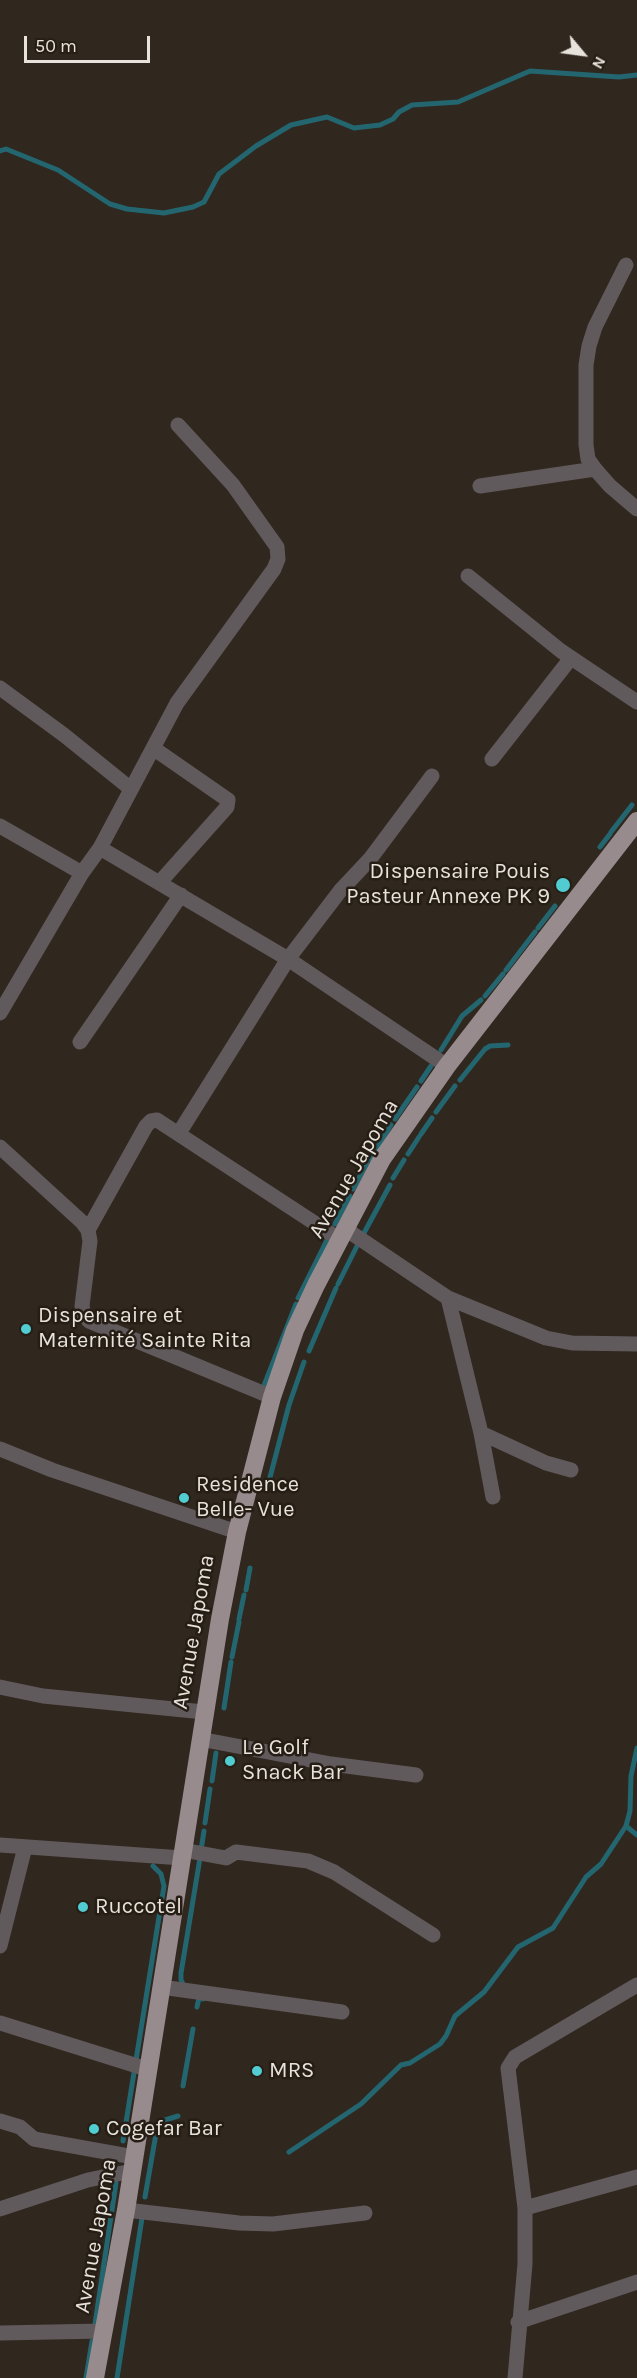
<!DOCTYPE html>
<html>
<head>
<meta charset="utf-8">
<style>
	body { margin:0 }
	#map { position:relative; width:637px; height:2378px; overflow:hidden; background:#30271f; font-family:Karla,sans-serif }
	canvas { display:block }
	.north { position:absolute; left:553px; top:24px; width:60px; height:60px; -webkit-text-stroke:4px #261e15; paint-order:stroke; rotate:119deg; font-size:16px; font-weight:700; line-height:24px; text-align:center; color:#e7e2dc }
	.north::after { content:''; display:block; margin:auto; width:21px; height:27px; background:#e7e2dc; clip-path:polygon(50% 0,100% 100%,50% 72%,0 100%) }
	.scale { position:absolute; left:24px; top:36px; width:126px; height:27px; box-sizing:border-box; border:3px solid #e7e2dc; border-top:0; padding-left:8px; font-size:18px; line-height:21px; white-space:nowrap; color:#e7e2dc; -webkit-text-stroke:4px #261e15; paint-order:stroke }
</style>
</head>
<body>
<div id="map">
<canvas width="637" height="2378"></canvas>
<div class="north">N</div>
<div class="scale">50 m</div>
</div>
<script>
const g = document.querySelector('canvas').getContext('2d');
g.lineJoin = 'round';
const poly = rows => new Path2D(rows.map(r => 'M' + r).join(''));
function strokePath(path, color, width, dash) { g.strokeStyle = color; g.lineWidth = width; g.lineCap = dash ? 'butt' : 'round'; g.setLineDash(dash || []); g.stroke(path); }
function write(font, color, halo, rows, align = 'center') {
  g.font = font + ' Karla,sans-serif'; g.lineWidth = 5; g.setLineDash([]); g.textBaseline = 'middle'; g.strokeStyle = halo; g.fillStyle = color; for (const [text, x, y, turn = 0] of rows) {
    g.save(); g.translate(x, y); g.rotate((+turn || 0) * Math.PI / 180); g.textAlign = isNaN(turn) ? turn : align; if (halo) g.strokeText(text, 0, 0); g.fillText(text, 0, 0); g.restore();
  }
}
strokePath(poly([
	[0,151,6,149,58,170,110,204,127,209,164,213,193,207,204,202,219,174,256,146,291,125,327,117,354,128,380,125,393,119,399,112,412,105,458,102,530,71,619,77,637,75],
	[611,832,632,805],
	[600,847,610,834],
	[538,928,555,906],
	[506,970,535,932],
	[485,996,503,974],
	[441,1050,462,1016,481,1000],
	[460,1080,485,1049,490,1046,508,1045],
	[421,1081,431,1066],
	[436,1112,455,1086],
	[395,1119,417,1087],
	[421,1134,432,1118],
	[408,1154,419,1137],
	[370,1159,391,1125],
	[393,1178,404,1160],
	[353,1189,367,1163],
	[335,1224,350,1196],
	[364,1233,390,1185],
	[338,1284,358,1244],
	[298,1298,328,1238],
	[309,1351,336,1288],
	[263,1388,296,1304],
	[268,1485,289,1405,304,1362],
	[246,1590,250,1568],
	[239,1619,244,1595],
	[232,1657,239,1622],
	[224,1708,231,1662],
	[212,1781,216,1753],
	[205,1823,210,1789],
	[626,1826,637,1835],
	[201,1850,204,1831],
	[185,1988,181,1980,181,1973,200,1858],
	[197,2007,199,1998,203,1999],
	[183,2086,193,2029],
	[123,2141,164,1886,161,1874,153,1866],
	[289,2152,361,2104,401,2065,410,2063,440,2044,446,2036,455,2016,484,1992,518,1947,553,1928,586,1877,601,1864,626,1826,630,1811,631,1776,637,1748],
	[145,2197,157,2128,162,2121,178,2116],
	[95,2324,116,2183],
	[86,2378,92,2341],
	[117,2378,142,2218]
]), '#236670', 5);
strokePath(poly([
	[626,265,595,327,589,346,586,365,586,445,588,459,595,469,610,486,637,509],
	[480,486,595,469],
	[468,576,561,651,637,702],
	[0,688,64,735,131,789],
	[153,748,228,800,227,807,160,882],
	[492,759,571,658],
	[0,826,82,873],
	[100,848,288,959,447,1066],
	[0,1013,82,873,100,848,177,703,274,569,278,559,277,547,233,485,178,425],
	[80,1042,181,895],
	[179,1133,288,959,340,891,370,859,432,776],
	[0,1147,82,1222,88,1230,90,1241,82,1306,84,1315,89,1321,272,1397],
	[344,1228,448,1298,546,1338,572,1343,637,1344],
	[88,1230,146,1126,151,1121,157,1120,339,1239],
	[448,1298,481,1433,493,1497],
	[481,1433,546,1463,571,1470],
	[0,1449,52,1470,237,1532],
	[0,1687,43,1696,204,1712],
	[200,1739,331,1764,416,1775],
	[0,1845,182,1858],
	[183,1850,226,1858,236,1852,308,1861,334,1872,433,1935],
	[0,1946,25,1847],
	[161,1987,342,2012],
	[0,2023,147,2069],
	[0,2121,20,2127,34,2139,134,2157],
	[525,2208,637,2177],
	[0,2209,88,2180,132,2171],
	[126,2210,239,2223,273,2224,365,2213],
	[518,2322,637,2282],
	[0,2333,104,2331],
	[515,2378,525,2264,525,2208,508,2068,515,2057,637,1985]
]), '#615a5c', 15);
strokePath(poly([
	[95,2378,126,2210,220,1619,237,1532,272,1397,295,1330,316,1285,382,1159,447,1066,637,821]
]), '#988b8e', 18);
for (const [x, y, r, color] of [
	[563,885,8,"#51ccd1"],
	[26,1329,6,"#51ccd1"],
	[184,1498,6,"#51ccd1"],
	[230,1761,6,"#51ccd1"],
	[83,1907,6,"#51ccd1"],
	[257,2071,6,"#51ccd1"],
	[94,2129,6,"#51ccd1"]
]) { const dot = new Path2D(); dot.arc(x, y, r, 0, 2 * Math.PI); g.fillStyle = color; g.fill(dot); strokePath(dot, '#261e15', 2); }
write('22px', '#e7e2dc', '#261e15', [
	["Dispensaire Pouis",550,872,"right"],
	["Pasteur Annexe PK 9",550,897,"right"],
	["Dispensaire et",38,1316],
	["Maternité Sainte Rita",38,1341],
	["Residence",196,1485],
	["Belle- Vue",196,1510],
	["Le Golf",242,1748],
	["Snack Bar",242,1773],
	["Ruccotel",95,1907],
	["MRS",269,2071],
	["Cogefar Bar",106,2129]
], 'left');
write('22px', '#e7e2dc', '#261e15', [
	["Avenue Japoma",354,1169,-60],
	["Avenue Japoma",194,1632,-80],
	["Avenue Japoma",96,2236,-80]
]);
</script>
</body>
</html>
